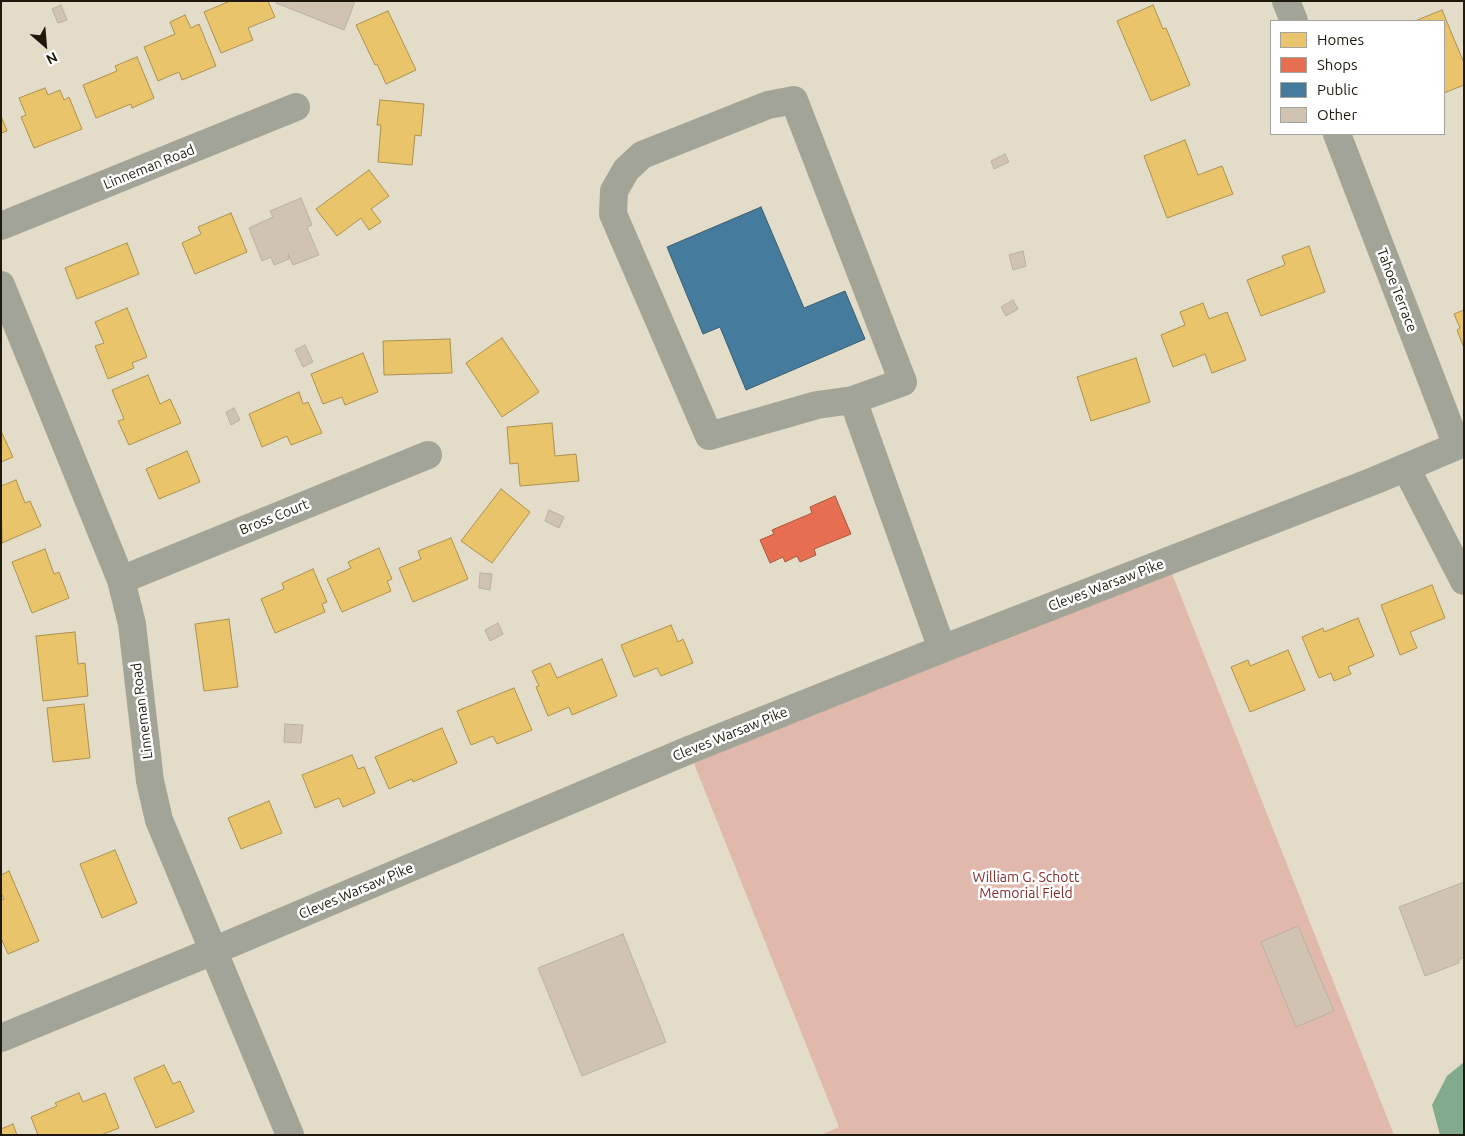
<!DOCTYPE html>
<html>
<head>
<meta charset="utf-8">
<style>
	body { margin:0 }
	#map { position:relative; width:1465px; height:1136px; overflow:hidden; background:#e3dcc8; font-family:Ubuntu,sans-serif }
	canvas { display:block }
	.frame { position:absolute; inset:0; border:2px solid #1e190c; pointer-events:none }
	.legend { position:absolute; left:1270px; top:20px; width:175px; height:115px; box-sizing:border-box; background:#fff; border:1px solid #a5a39e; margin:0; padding:6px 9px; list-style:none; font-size:15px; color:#1e190c }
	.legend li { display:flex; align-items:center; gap:10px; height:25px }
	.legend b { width:25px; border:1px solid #a5a39e }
	.north { position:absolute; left:20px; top:20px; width:50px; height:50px; -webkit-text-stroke:4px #fff; paint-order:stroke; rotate:153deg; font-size:14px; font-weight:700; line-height:20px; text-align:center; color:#1e190c }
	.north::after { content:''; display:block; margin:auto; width:18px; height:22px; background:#1e190c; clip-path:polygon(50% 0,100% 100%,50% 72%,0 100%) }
</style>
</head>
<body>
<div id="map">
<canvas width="1465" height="1136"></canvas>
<div class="frame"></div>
<ul class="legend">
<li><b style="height:14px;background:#e9c46a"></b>Homes</li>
<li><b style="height:14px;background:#e76f51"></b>Shops</li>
<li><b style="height:14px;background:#457b9d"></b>Public</li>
<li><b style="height:14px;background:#d0c3b2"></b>Other</li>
</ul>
<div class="north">N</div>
</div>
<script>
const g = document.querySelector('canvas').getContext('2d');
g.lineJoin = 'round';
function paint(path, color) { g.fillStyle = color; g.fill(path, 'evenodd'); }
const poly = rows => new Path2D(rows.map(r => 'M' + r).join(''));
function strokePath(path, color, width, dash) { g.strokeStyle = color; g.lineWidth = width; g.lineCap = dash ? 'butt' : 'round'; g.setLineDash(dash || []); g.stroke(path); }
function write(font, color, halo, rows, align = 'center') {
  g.font = font + ' Ubuntu,sans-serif'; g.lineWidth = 5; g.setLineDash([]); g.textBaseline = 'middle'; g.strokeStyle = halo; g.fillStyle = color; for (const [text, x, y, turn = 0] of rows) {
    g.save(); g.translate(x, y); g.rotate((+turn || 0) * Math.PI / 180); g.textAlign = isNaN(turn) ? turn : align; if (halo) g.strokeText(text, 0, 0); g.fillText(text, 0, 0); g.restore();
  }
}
paint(poly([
	[1167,561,1394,1135,821,1135,839,1127,689,751]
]), '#e0b9ac');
paint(poly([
	[1464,1062,1464,1135,1440,1135,1432,1105,1447,1076]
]), '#81ab8c');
const homes = poly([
	[230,1,268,1,275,17,248,28,253,40,221,53,204,12,230,1],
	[1153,5,1163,29,1166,28,1190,85,1151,101,1117,21,1153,5],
	[1442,10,1464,63,1464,85,1444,93,1444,21,1415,21,1442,10],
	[388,11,416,70,386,84,377,64,375,65,356,25,388,11],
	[185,15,191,28,199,24,216,66,182,80,179,72,158,81,144,47,175,34,170,22,185,15],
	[137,57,154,98,132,108,131,104,96,118,83,85,117,71,115,66,137,57],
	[45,88,48,95,60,90,64,100,69,97,82,129,34,148,21,117,26,115,19,98,45,88],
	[380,100,424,104,421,136,415,135,412,165,378,162,381,125,377,125,380,100],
	[1,116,7,131,1,133,1,116],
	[1185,140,1198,175,1222,166,1233,194,1167,218,1144,156,1185,140],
	[369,170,389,196,371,209,381,222,369,230,361,218,337,236,316,209,369,170],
	[231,213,247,252,195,274,182,243,201,234,198,227,231,213],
	[127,243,139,274,77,299,65,268,127,243],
	[1309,246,1325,292,1261,316,1247,280,1285,265,1282,256,1309,246],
	[1203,303,1209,319,1227,312,1246,360,1212,373,1205,354,1173,367,1161,335,1185,325,1180,312,1203,303],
	[127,308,147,357,132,363,134,368,108,379,95,346,104,343,95,322,127,308],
	[1464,310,1464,348,1457,330,1460,328,1454,314,1464,310],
	[502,338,539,392,502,417,466,363,502,338],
	[450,339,452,373,384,375,383,341,450,339],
	[363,353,378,392,345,405,342,397,323,404,311,374,363,353],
	[1136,358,1150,402,1091,421,1077,377,1136,358],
	[148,375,160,404,170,399,181,423,129,445,118,421,124,419,112,390,148,375],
	[299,392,303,404,308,402,322,433,291,445,287,436,262,447,249,414,299,392],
	[552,423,555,456,576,454,579,481,520,486,518,463,510,464,507,427,552,423],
	[1,431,13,457,1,462,1,431],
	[187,451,200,482,159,499,146,469,187,451],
	[16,480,25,503,30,501,41,526,2,543,1,486,16,480],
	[501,489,530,512,492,563,461,541,501,489],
	[451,538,468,579,413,602,399,568,421,559,418,551,451,538],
	[379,548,392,579,387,581,391,591,342,612,327,579,351,568,348,562,379,548],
	[45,549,54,574,59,572,69,598,32,613,12,562,45,549],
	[313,569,327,602,322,604,325,612,275,633,261,599,284,589,282,583,313,569],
	[1432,585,1445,618,1410,632,1417,648,1400,655,1381,605,1432,585],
	[1358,618,1374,656,1348,667,1351,674,1334,681,1331,673,1319,678,1302,637,1323,628,1324,632,1358,618],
	[229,619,238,687,204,691,195,624,229,619],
	[671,625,678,642,683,639,693,663,661,676,657,668,634,677,621,645,671,625],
	[75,632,78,664,85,663,88,696,43,701,36,636,75,632],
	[1288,650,1305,690,1250,712,1231,667,1248,660,1250,666,1288,650],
	[602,659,617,696,572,715,569,707,548,716,536,687,539,686,532,671,550,663,557,678,602,659],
	[514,688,532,730,497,744,493,736,471,745,457,711,514,688],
	[84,704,90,758,53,762,47,708,84,704],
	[442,728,457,763,413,782,412,779,389,789,375,757,442,728],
	[352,755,358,769,364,767,375,793,343,807,339,798,315,808,302,775,352,755],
	[269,801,282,833,241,849,228,818,269,801],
	[115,850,137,903,102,918,80,864,115,850],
	[9,871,39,941,8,954,1,938,1,900,4,899,1,893,1,875,9,871],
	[164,1065,173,1084,180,1081,194,1112,156,1128,134,1078,164,1065],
	[79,1093,83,1102,105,1093,119,1128,101,1135,38,1135,31,1117,57,1106,55,1103,79,1093],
	[13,1124,17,1135,1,1135,1,1129,13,1124]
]);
paint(homes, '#e9c46a');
strokePath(homes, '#ac914e', 1);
const shops = poly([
	[835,496,851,534,814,549,816,555,800,562,797,556,785,562,783,557,770,563,760,540,774,534,772,530,812,513,810,507,835,496]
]);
paint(shops, '#e76f51');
strokePath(shops, '#ab553c', 1);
const public = poly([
	[761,207,804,308,845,291,865,339,746,390,720,327,703,334,667,247,761,207]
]);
paint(public, '#457b9d');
strokePath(public, '#395e72', 1);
const building = poly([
	[277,1,355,1,344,30,276,3,277,1],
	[61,5,67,20,58,23,52,9,61,5],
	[1005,154,1009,162,994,169,991,161,1005,154],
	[301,198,312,225,307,227,319,255,293,265,288,253,289,259,274,265,271,257,262,261,249,228,273,217,270,211,301,198],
	[1023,251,1026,266,1013,270,1009,255,1023,251],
	[1013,300,1018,309,1006,316,1001,307,1013,300],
	[305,345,313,362,303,367,295,350,305,345],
	[234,408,240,420,231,425,226,412,234,408],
	[549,510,564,517,559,528,545,521,549,510],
	[480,573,492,574,490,590,479,588,480,573],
	[498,623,503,634,490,641,485,630,498,623],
	[285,724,303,725,301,743,284,742,285,724],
	[1464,882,1464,957,1459,960,1459,963,1425,976,1399,907,1464,882],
	[1298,926,1334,1011,1296,1027,1261,942,1298,926],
	[623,934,666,1042,582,1076,538,968,623,934]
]);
paint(building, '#d0c3b2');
strokePath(building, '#b9b0a3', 1);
strokePath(poly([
	[1286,1,1294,21],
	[1337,134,1457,446],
	[1,226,296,107],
	[1,285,121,580,132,624,150,781,159,820,290,1135],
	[853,400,817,405,709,436,613,214,614,191,626,170,642,155,768,105,794,100,903,382,853,400,942,649],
	[1406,468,1464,581],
	[121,580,428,455],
	[1,1038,213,951,689,750,942,649,1376,480,1464,443]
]), '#a2a498', 28);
write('14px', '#1e190c', '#fff', [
	["Linneman Road",149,167,-22],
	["Tahoe Terrace",1397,290,69],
	["Bross Court",274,517,-22],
	["Cleves Warsaw Pike",1106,585,-21],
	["Linneman Road",142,711,-97],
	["Cleves Warsaw Pike",730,734,-22],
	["Cleves Warsaw Pike",356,891,-23]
]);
write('14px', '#822e2c', '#fff', [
	["William G. Schott",1026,877],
	["Memorial Field",1026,893]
]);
</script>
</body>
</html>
